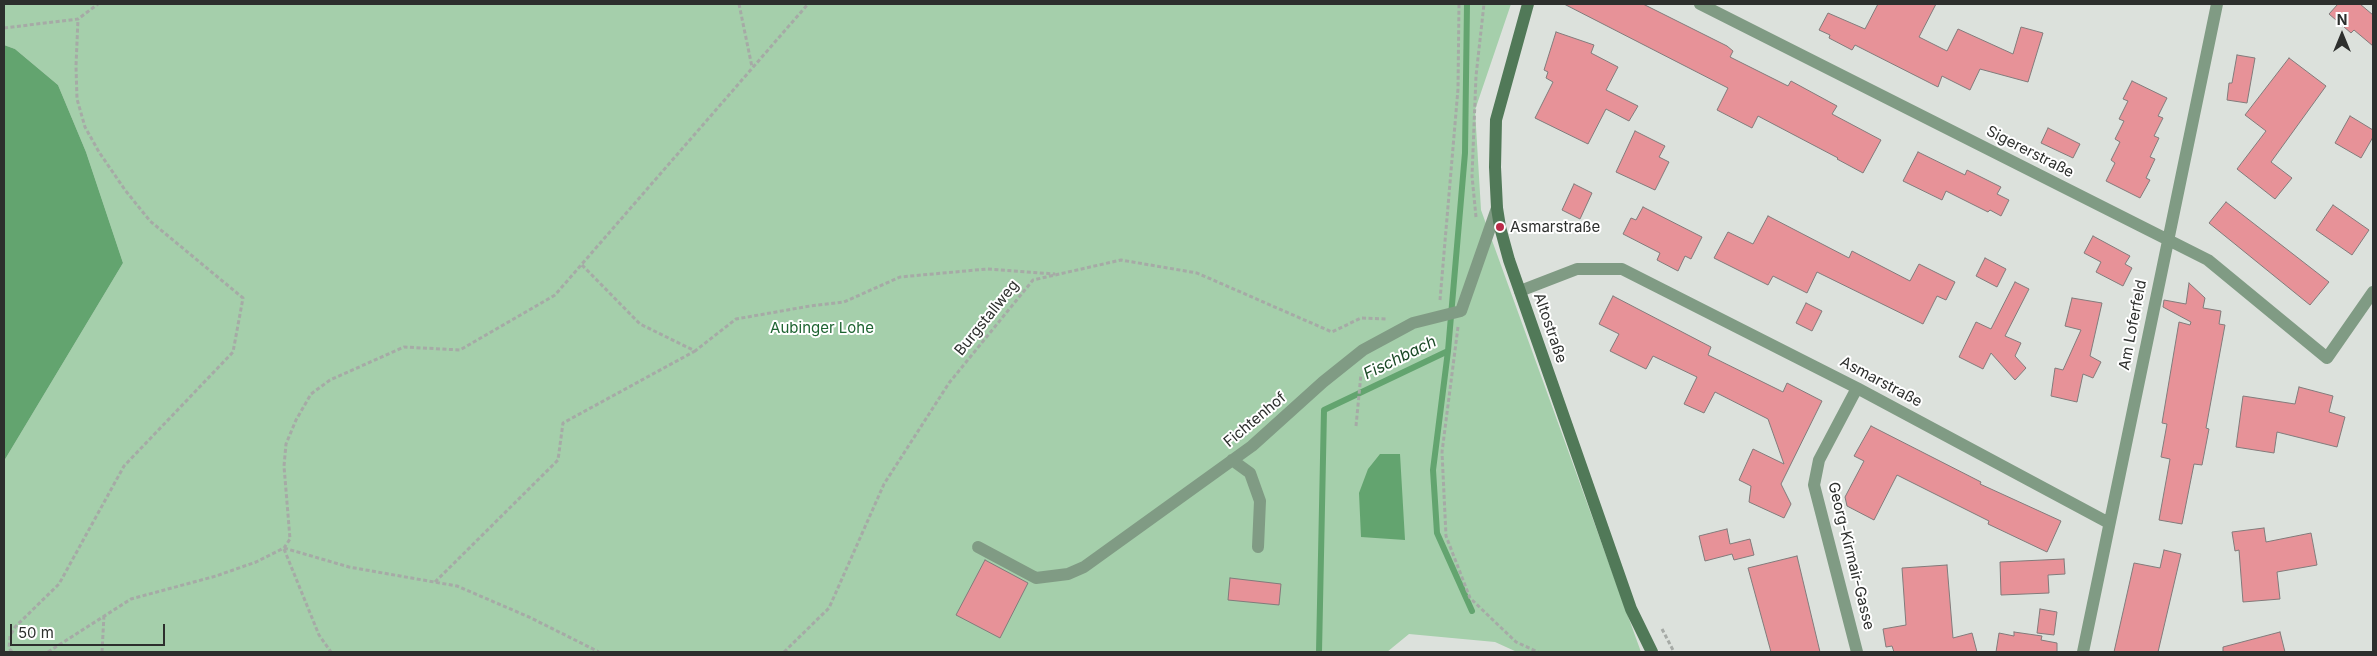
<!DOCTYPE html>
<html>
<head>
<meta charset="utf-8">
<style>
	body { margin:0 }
	#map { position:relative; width:2377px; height:656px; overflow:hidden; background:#dce1dc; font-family:Inter,sans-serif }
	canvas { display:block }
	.frame { position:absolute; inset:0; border:5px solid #2d2f2d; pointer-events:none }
	.north { position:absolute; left:2317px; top:10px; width:50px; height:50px; -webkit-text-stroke:4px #fff; paint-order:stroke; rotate:0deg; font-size:14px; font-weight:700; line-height:20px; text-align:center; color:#2d2f2d }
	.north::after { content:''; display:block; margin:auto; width:18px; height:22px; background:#2d2f2d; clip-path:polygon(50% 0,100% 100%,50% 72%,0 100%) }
	.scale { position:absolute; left:10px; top:624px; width:155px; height:22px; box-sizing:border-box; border:2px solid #2d2f2d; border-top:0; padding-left:6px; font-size:15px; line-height:18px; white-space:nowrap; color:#2d2f2d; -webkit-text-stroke:4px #fff; paint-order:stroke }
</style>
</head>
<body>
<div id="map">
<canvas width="2377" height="656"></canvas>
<div class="frame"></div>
<div class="north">N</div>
<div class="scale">50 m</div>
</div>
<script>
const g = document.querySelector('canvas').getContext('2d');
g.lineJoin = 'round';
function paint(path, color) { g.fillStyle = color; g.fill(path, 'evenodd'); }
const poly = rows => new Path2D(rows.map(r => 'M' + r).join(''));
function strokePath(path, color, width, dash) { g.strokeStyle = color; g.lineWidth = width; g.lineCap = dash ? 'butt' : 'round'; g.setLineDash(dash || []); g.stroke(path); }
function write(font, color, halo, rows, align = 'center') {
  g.font = font + ' Inter,sans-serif'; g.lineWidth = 4; g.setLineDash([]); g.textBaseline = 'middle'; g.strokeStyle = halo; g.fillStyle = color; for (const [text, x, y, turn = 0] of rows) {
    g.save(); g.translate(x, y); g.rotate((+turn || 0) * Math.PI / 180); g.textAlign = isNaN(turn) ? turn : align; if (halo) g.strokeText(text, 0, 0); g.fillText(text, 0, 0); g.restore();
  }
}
paint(poly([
	[4,4,1511,4,1475,110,1481,210,1641,652,1517,652,1495,642,1409,634,1387,652,4,652,4,461,123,263,86,152,58,85,15,49,4,45]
]), '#a5cfab');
paint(poly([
	[4,45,15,49,58,85,86,152,123,263,4,461],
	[1380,454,1400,454,1405,540,1361,537,1359,493,1368,469]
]), '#63a46f');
strokePath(poly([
	[1448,351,1433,470,1437,533,1472,611],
	[1319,652,1324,410,1448,351,1465,153,1467,4]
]), '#63a46f', 6);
const building = poly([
	[1564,4,1643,4,1727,46,1733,51,1730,57,1788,86,1791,81,1837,106,1832,114,1881,140,1863,173,1837,159,1838,158,1758,116,1752,128,1717,110,1728,88,1564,4],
	[1878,4,1936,4,1919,37,1947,51,1958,29,2013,54,2021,27,2043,33,2028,82,1980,69,1970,90,1942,76,1938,87,1855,45,1852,50,1829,38,1830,35,1819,30,1828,13,1865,29,1878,4],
	[2338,4,2360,4,2373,15,2373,46,2354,30,2351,33,2329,14,2338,4],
	[1556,32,1594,45,1591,53,1618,67,1606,90,1638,106,1629,121,1606,109,1588,144,1535,118,1553,82,1546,78,1548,72,1544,70,1556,32],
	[2237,55,2255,58,2247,103,2227,100,2229,83,2232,83,2237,55],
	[2289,58,2326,86,2271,162,2292,178,2275,199,2237,169,2266,131,2245,115,2289,58],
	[2132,81,2167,98,2158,116,2163,118,2154,136,2159,138,2150,157,2155,159,2146,178,2150,180,2140,198,2106,181,2115,163,2111,160,2120,142,2115,139,2124,121,2119,119,2128,101,2123,99,2132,81],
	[2350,116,2373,130,2373,137,2361,158,2335,143,2350,116],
	[2048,128,2080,144,2073,158,2041,143,2048,128],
	[1635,131,1665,146,1659,157,1669,162,1655,190,1616,172,1635,131],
	[1918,152,1965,175,1967,170,2001,187,1997,194,2009,200,2001,216,1990,210,1988,212,1946,191,1942,200,1903,181,1918,152],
	[1574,184,1592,193,1580,219,1562,210,1574,184],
	[2226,202,2329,282,2310,305,2209,223,2226,202],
	[2333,205,2369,230,2352,255,2316,230,2333,205],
	[1643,207,1702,237,1691,259,1685,256,1678,271,1657,260,1660,253,1623,234,1631,218,1636,220,1643,207],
	[1768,216,1849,258,1852,251,1910,281,1919,264,1955,282,1946,300,1937,296,1923,324,1817,272,1807,293,1773,276,1768,285,1714,258,1728,232,1753,244,1768,216],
	[2093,236,2130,256,2125,264,2132,268,2123,286,2096,272,2101,262,2084,253,2093,236],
	[1985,258,2006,269,1997,287,1976,276,1985,258],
	[2015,282,2029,289,2005,336,2021,343,2015,356,2026,368,2015,380,1991,353,1983,369,1959,357,1976,322,1991,329,2015,282],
	[2189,283,2205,298,2203,308,2221,311,2219,324,2225,325,2206,428,2209,429,2202,465,2194,464,2182,524,2159,520,2170,459,2161,457,2167,424,2162,423,2179,322,2190,325,2191,322,2163,307,2164,300,2186,304,2189,283],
	[1613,296,1711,347,1708,355,1783,392,1787,383,1822,401,1781,484,1791,504,1784,518,1749,502,1751,486,1739,480,1753,449,1784,464,1768,419,1715,392,1704,413,1684,404,1697,377,1653,356,1646,369,1610,351,1619,334,1599,324,1613,296],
	[2072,298,2102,303,2090,356,2101,362,2093,378,2083,374,2077,402,2051,396,2055,368,2063,370,2081,330,2065,326,2072,298],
	[1806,303,1822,311,1812,331,1796,323,1806,303],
	[2299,387,2333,396,2329,412,2345,417,2337,447,2277,432,2274,453,2236,447,2243,396,2295,404,2299,387],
	[1871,426,1981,482,1980,484,2061,521,2047,552,1988,524,1989,521,1897,475,1874,520,1847,506,1845,497,1864,461,1854,456,1871,426],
	[2264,528,2266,542,2311,533,2317,565,2277,572,2280,599,2243,602,2239,550,2235,551,2232,532,2264,528],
	[1727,529,1730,544,1750,539,1754,555,1734,560,1732,554,1705,561,1699,536,1727,529],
	[2164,550,2181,554,2158,652,2114,652,2134,563,2160,568,2164,550],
	[1797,556,1820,652,1771,652,1748,568,1797,556],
	[2064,559,2065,574,2048,575,2049,593,2001,595,2000,562,2064,559],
	[985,560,1028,583,1000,638,956,615,985,560],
	[1947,565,1953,638,1972,633,1977,652,1894,652,1892,646,1886,647,1883,629,1906,625,1902,568,1947,565],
	[1230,578,1281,584,1279,605,1228,600,1230,578],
	[2040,609,2057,612,2054,635,2037,633,2040,609],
	[2014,632,2042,636,2041,640,2057,643,2057,652,1996,652,1999,633,2014,636,2014,632],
	[2280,632,2285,652,2223,652,2223,647,2280,632]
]);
paint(building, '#e79298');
strokePath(building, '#827b7b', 1);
strokePath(poly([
	[739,4,752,67],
	[4,28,78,19,98,4],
	[1476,217,1472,176,1476,76,1484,4],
	[582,265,640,324,695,351,736,319,810,306,844,302,900,277,987,269,1055,274],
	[1440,300,1458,89,1459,4],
	[1458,327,1442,452,1446,536,1470,598,1516,642,1538,652],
	[1356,426,1361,374],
	[284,548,349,567,457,586,529,617,599,652],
	[284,549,319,635,331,652],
	[435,582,558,460,563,423,695,351],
	[1662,629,1674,652],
	[12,652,9,648,10,636,15,627,59,584,124,466,233,352,243,298,150,221,125,190,99,152,85,127,77,99,76,66,78,19],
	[48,652,131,599,216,576,256,562,284,548,290,539,284,466,286,444,296,420,311,394,330,380,404,347,460,350,555,295,808,4],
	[102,652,104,615],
	[784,652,829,608,884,484,949,383,1033,280,1121,260,1197,273,1332,332,1361,318,1386,319]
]), '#a6aaa6', 3, [4, 2.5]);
strokePath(poly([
	[1232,460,1250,473,1260,501,1258,547],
	[978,547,1036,578,1068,574,1084,567,1252,446,1323,382,1363,350,1413,323,1461,311,1497,208]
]), '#809b84', 12);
strokePath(poly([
	[1700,4,2208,260,2327,358,2373,292],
	[1520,291,1577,269,1622,269,1857,388,2109,523],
	[1857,388,1819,460,1814,485,1857,652],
	[2083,652,2217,4]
]), '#809b84', 12);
strokePath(poly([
	[1528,4,1496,120,1495,167,1497,208,1500,227,1509,260,1631,609,1652,652]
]), '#517958', 12);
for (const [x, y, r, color] of [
	[1500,227,5,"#bb2a48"]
]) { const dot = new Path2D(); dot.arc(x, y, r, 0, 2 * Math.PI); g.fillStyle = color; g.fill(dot); strokePath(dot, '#fff', 2); }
write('15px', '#2d2f2d', '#fff', [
	["Sigererstraße",2030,152,27],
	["Burgstallweg",987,318,-51],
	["Am Loferfeld",2133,325,-79],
	["Altostraße",1550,328,71],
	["Asmarstraße",1881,382,28],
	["Fichtenhof",1255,420,-40],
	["Georg-Kirmair-Gasse",1851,556,76]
]);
write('15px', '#2d2f2d', '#fff', [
	["Asmarstraße",1510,227]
], 'left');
write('15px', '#1e6431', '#fff', [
	["Aubinger Lohe",822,328]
]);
write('italic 16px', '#184724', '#fff', [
	["Fischbach",1400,358,-26]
]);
</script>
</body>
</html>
